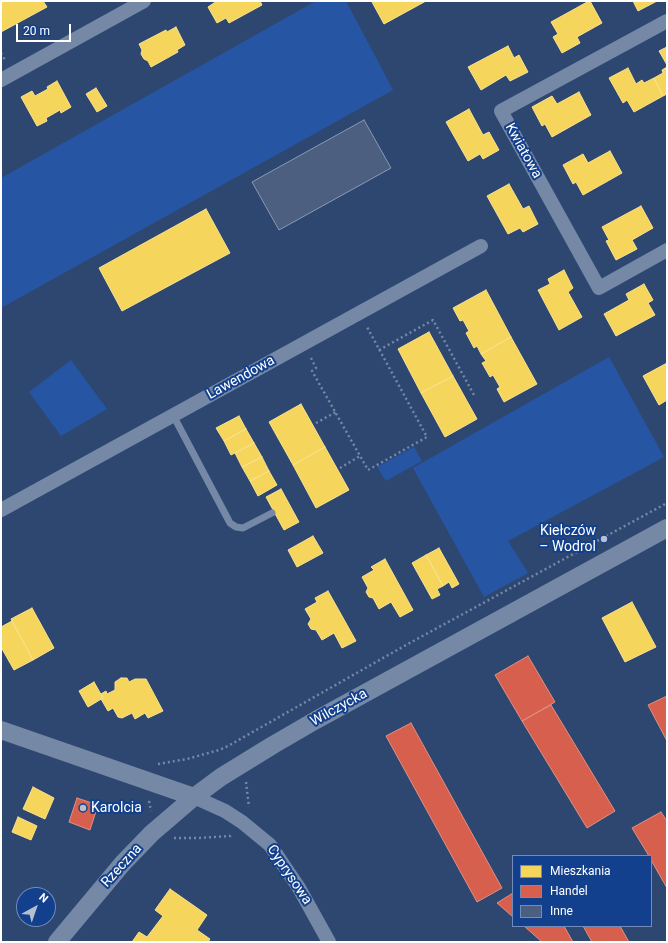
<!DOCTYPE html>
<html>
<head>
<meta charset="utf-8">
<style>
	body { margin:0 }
	#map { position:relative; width:668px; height:943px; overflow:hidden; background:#2e4771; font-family:Roboto,sans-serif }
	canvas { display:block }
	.frame { position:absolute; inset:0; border:2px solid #fff; pointer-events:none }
	.legend { position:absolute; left:512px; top:855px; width:140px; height:72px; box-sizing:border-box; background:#13408c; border:1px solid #718cba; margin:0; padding:5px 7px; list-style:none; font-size:12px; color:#fff }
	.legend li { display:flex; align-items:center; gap:8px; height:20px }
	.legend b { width:20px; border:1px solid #718cba }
	.north { position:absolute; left:16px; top:887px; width:40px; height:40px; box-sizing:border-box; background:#13408c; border:1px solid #718cba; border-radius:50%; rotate:40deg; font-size:11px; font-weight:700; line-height:16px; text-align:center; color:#fff }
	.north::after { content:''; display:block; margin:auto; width:14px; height:18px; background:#b6bfcd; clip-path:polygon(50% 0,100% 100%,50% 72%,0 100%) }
	.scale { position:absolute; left:16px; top:24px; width:55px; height:18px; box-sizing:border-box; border:2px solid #fff; border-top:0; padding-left:5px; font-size:12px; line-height:14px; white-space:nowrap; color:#fff; -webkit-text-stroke:3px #13408c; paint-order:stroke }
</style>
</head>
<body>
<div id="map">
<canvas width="668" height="943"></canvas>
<div class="frame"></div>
<ul class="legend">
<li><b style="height:11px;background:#f6d55c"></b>Mieszkania</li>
<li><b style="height:11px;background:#d6604d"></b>Handel</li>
<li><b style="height:11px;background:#4c5f81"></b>Inne</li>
</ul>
<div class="north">N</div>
<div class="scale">20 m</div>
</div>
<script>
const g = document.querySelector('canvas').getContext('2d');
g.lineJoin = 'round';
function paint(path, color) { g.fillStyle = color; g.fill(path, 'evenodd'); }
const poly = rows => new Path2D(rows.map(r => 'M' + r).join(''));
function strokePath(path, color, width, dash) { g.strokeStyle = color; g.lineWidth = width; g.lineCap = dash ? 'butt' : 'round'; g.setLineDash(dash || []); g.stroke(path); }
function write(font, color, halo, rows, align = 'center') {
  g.font = font + ' Roboto,sans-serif'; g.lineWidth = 4; g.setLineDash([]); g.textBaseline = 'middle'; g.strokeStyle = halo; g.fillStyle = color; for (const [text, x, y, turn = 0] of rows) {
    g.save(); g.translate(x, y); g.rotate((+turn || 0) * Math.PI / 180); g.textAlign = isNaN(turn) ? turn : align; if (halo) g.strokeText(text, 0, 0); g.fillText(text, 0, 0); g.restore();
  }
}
paint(poly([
	[316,1,346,1,393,90,1,308,1,178],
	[609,357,664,457,508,541,528,573,484,597,413,468],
	[71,360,107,409,61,436,29,392],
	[414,447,422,461,386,481,377,467]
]), '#2656a3');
const homes = poly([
	[1,1,43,1,47,7,1,32,1,1],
	[217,1,260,1,262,5,229,23,226,18,217,23,208,7,217,1],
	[374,1,426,1,384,24,372,2,374,1],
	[589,1,590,1,602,23,577,37,580,43,562,53,553,37,558,34,551,22,589,1],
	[633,1,657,1,638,11,633,1],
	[176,27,185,45,177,50,178,52,151,67,148,61,144,59,141,54,142,50,139,44,166,30,167,32,176,27],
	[508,46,514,58,519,55,528,72,510,81,506,75,481,90,468,67,508,46],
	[667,47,667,65,659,51,667,47],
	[667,67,667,94,663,96,654,78,663,73,662,70,667,67],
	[628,68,636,84,642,80,644,83,654,78,663,96,634,112,627,100,623,103,609,78,628,68],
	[57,81,71,107,61,113,60,110,46,118,47,121,37,126,21,97,32,91,35,96,48,89,47,87,57,81],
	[96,88,107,106,97,112,86,94,96,88],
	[579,92,591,115,552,137,545,124,542,126,532,107,552,96,557,104,579,92],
	[469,109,483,135,489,132,499,150,483,159,480,154,468,161,446,122,469,109],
	[610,151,622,173,583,195,576,182,573,184,563,165,583,154,588,163,610,151],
	[509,184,523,209,529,206,538,224,523,232,520,228,508,234,487,196,509,184],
	[641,206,653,228,632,240,637,249,616,260,606,241,609,240,602,227,641,206],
	[206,209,230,253,122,311,99,268,206,209],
	[564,270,573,288,568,292,582,317,559,330,538,290,550,284,548,279,564,270],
	[644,284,653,300,648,303,655,315,616,336,604,314,629,300,626,294,644,284],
	[486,290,511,337,481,354,477,346,474,348,466,333,469,331,463,320,460,321,453,308,486,290],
	[429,332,453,376,421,393,398,349,429,332],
	[511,337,537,384,504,402,497,389,500,387,493,375,490,377,482,363,486,361,481,354,511,337],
	[667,363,667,400,659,405,643,376,667,363],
	[453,376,477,419,445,437,421,393,453,376],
	[301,404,325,447,293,465,269,422,301,404],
	[239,416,246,429,224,441,216,428,239,416],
	[246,429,254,443,231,455,224,441,246,429],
	[254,443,262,457,242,467,235,453,254,443],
	[325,447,349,490,316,508,293,465,325,447],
	[262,457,269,471,250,481,242,467,262,457],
	[269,471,277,485,258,496,250,481,269,471],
	[281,489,299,522,284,530,266,497,281,489],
	[313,536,323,553,297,567,288,550,313,536],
	[439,548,459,584,452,588,449,582,443,586,426,555,439,548],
	[426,555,443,586,437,589,440,595,432,599,412,563,426,555],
	[385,559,413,610,400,617,391,602,379,609,373,598,369,597,366,592,368,588,362,577,374,570,371,567,385,559],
	[328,591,356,641,342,648,334,633,322,640,316,630,311,629,308,624,311,619,305,609,317,602,315,598,328,591],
	[632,602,656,647,625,662,602,618,632,602],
	[32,608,54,648,33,660,11,619,32,608],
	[12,621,33,660,14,670,1,647,1,642,3,640,1,636,1,627,12,621],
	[121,678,127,678,129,682,135,679,146,679,163,711,148,718,145,713,135,719,132,713,122,718,118,717,113,708,108,711,101,699,103,698,101,694,106,691,107,694,115,690,115,682,121,678],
	[94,682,103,698,88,707,79,691,94,682],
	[33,787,54,798,45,819,23,809,33,787],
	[18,817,37,826,31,840,12,832,18,817],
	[170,889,207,915,197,930,210,939,208,942,132,942,139,932,147,937,163,916,155,910,170,889]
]);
paint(homes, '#f6d55c');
strokePath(homes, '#f9e28d', 1);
const shops = poly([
	[528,656,555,702,522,721,495,675,528,656],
	[667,696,667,741,648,705,667,696],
	[551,705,615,811,587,828,522,721,551,705],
	[411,723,502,888,477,902,386,736,411,723],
	[77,798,98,805,90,830,69,822,77,798],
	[661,812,667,821,667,888,651,860,651,856,649,856,632,828,661,812],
	[513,893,513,917,497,903,513,893],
	[524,926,564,926,573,942,542,942,524,926],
	[583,926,620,926,629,942,592,942,583,926]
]);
paint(shops, '#d6604d');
strokePath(shops, '#e29082', 1);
const building = poly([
	[364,120,391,168,279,230,252,182,364,120]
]);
paint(building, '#4c5f81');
strokePath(building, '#8a9ab3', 1);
strokePath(poly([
	[1,53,5,60],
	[379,350,433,320,474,395],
	[311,358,316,368,312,371,368,470,427,437,367,327],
	[316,423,336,412],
	[340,468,360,456],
	[158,764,187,759,219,750,228,746,406,645,667,503],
	[246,782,249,807],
	[149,801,151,811],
	[174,838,198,838,230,836,232,834]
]), '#7588a5', 2.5, [2, 3]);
strokePath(poly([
	[173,415,230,523,236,527,243,528,272,513]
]), '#7588a5', 7);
strokePath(poly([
	[667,21,501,111,599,288,667,250],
	[1,80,144,1],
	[1,510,481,246],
	[194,797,225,811,242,822,270,845,299,888,329,942]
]), '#7588a5', 14);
strokePath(poly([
	[1,730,194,797],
	[57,942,123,863,152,833,194,797,221,777,273,745,316,720,667,528]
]), '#7588a5', 18);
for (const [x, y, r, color] of [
	[604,539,4,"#b6bfcd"],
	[83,808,4,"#b6bfcd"]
]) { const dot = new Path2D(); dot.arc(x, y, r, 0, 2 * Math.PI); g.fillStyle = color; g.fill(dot); strokePath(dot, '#13408c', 1.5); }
write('14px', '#fff', '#13408c', [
	["Kwiatowa",523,151,61],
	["Lawendowa",241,378,-29],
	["Wilczycka",339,708,-29],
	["Rzeczna",122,866,-48],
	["Cyprysowa",289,875,56]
]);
write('14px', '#fff', '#13408c', [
	["Kiełczów",596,531],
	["– Wodrol",596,547],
	["Karolcia",91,808,"left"]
], 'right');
</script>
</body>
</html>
